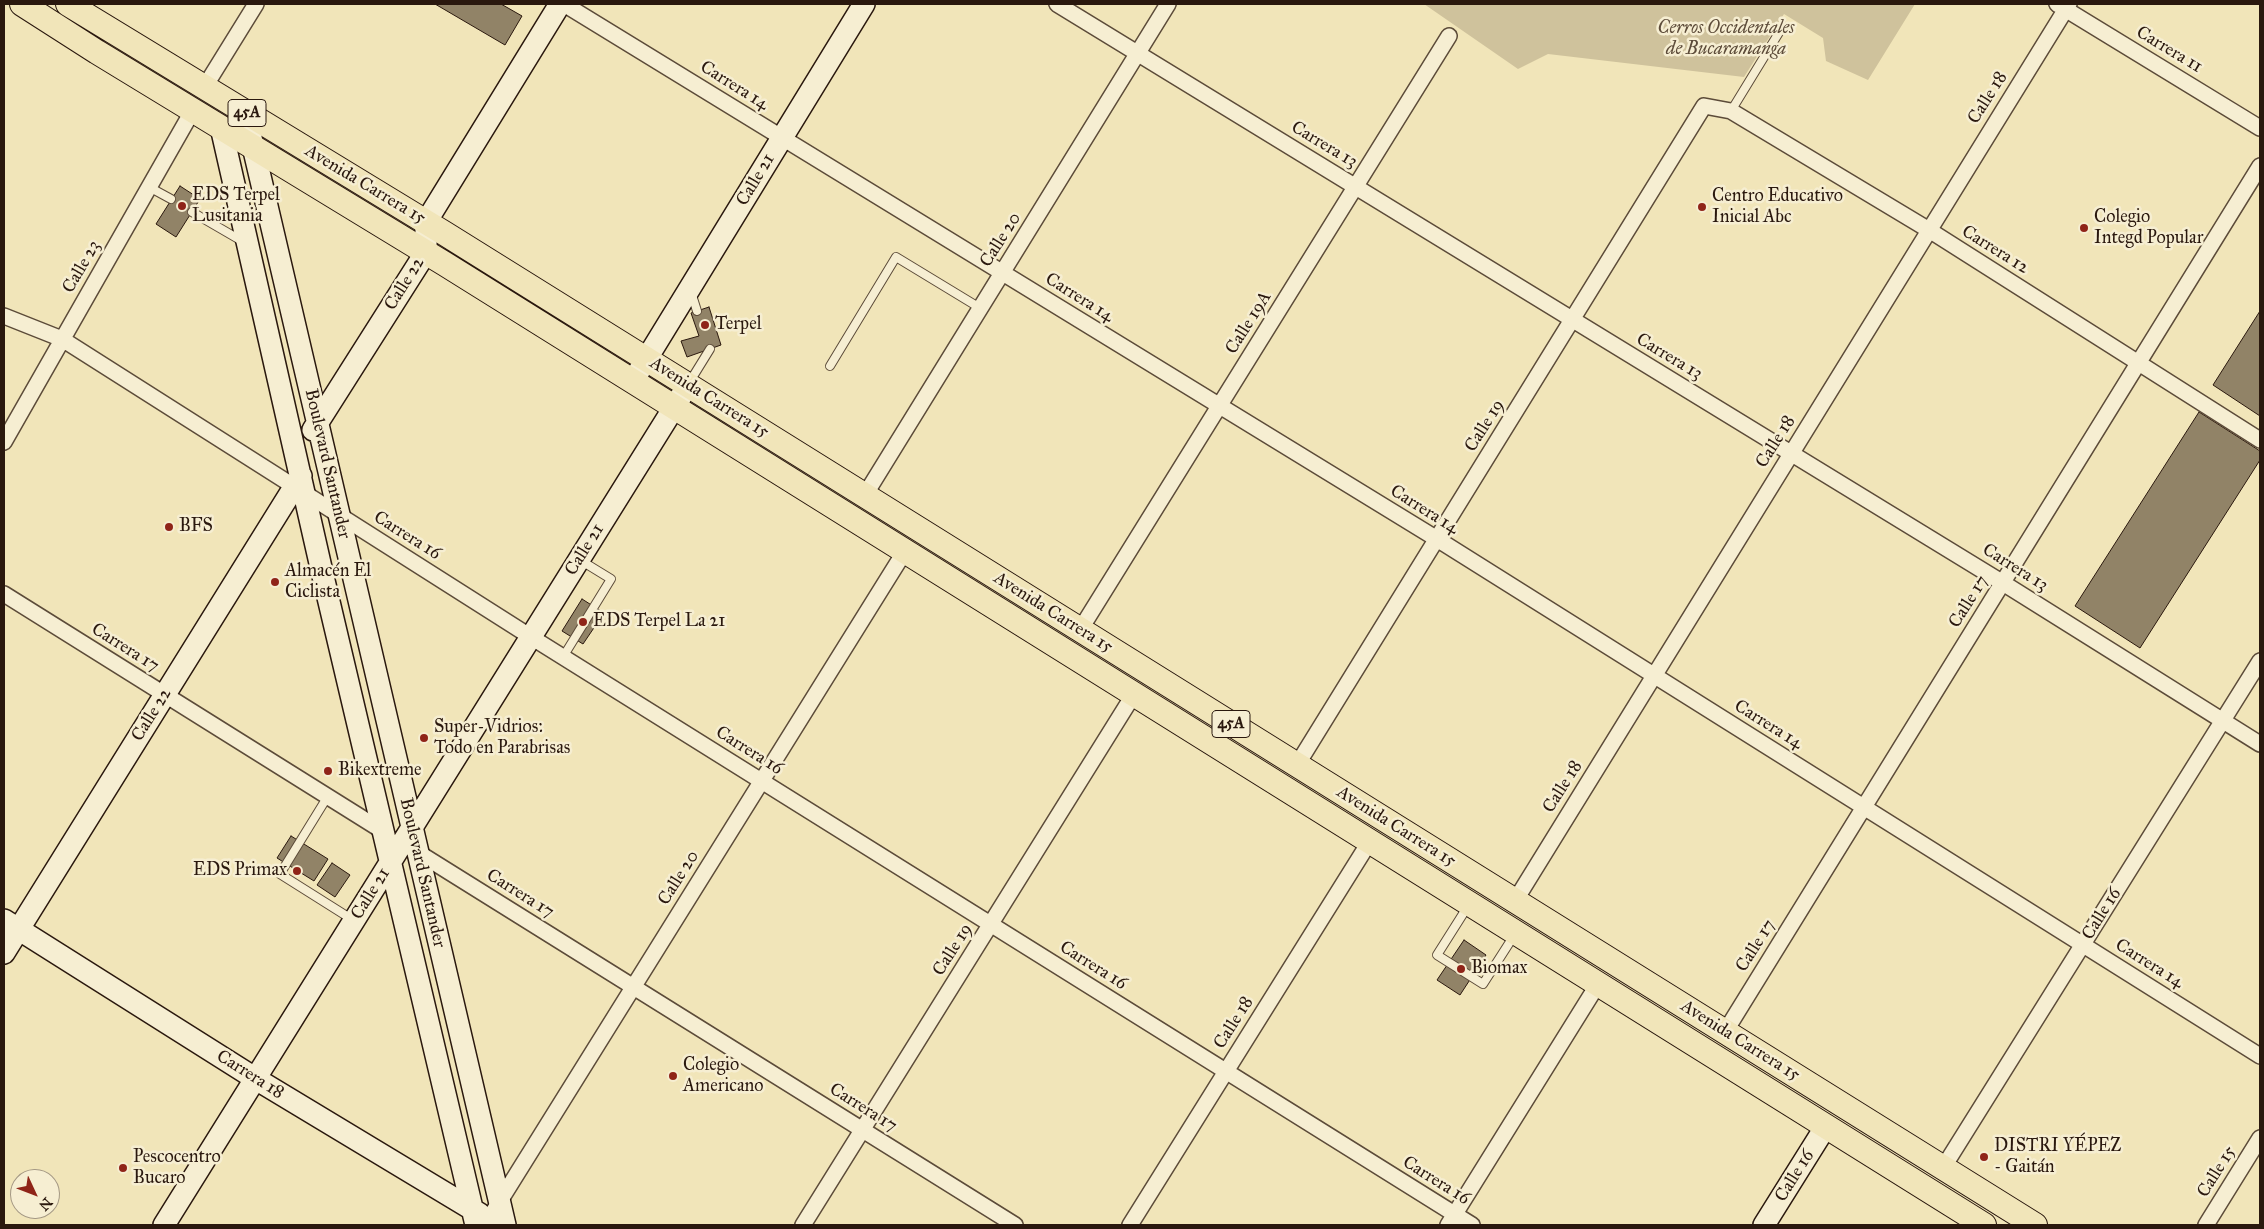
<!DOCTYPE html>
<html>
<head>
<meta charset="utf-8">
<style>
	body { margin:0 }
	#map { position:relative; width:2264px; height:1229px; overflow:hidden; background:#f1e5b9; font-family:"IM FELL Great Primer",serif }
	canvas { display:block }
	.frame { position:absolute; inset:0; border:5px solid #2a180e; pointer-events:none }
	.north { position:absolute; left:10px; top:1169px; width:50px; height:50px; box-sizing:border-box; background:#f6eed2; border:1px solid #a49884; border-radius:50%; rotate:133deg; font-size:14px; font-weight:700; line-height:20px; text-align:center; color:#2a180e }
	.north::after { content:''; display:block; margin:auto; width:18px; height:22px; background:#8f2418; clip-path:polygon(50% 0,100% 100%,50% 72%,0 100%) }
</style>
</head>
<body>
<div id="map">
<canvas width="2264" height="1229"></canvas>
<div class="frame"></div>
<div class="north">N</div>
</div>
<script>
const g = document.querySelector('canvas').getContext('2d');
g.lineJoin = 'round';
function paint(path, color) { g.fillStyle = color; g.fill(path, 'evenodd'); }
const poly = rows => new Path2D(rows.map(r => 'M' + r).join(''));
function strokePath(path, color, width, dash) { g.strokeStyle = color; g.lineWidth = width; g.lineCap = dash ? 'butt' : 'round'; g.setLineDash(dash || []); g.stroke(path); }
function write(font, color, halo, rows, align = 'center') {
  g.font = font + ' "IM FELL Great Primer",serif'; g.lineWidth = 5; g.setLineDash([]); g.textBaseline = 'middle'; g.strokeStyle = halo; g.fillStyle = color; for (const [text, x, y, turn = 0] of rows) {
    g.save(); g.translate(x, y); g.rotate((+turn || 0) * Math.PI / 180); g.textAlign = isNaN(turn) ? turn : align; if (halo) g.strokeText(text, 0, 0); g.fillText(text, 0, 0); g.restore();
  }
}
paint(poly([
	[1424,4,1915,4,1868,80,1826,61,1823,38,1784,14,1744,77,1548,54,1518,69]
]), '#cfc29c');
const building = poly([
	[435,4,501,4,522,16,505,45,435,4],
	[180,186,200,199,176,237,156,224,180,186],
	[709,307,721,345,687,357,681,341,699,336,691,313,709,307],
	[2260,311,2260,416,2213,385,2260,311],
	[2199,412,2260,451,2260,460,2140,648,2075,606,2199,412],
	[582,599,604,613,583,644,562,631,582,599],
	[291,836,328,859,314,881,277,858,291,836],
	[332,863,350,875,335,897,317,885,332,863],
	[1464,940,1486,955,1460,995,1437,980,1464,940]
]);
paint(building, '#918367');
strokePath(building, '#2a180e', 1);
const lane = poly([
	[1731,111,1783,26],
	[149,187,171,199],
	[192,212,242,241],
	[691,292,697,311],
	[830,366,896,257,980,308],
	[689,383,710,349],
	[563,657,611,579,580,560],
	[328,796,280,874,353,920],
	[1468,906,1437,955,1483,984,1515,934]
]);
const street = poly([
	[564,4,1437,539,2260,1056],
	[1057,4,2003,583,2260,744],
	[2057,4,2260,128],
	[204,88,256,4],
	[4,316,62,339,531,637,1472,1225],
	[4,442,193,110],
	[865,495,1168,4],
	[4,594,386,833],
	[1080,630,1449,36],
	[1297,765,1704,106,1731,111,1929,230,2260,440],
	[414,850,1015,1225],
	[1515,901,2069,4],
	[1725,1032,2260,166],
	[1943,1168,2260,661],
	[485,1225,905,551],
	[803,1225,1134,694],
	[1130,1225,1370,841],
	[1448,1225,1598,984],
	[2206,1225,2260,1138]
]);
const secondary = poly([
	[245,112,505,1225],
	[221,127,322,572,476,1225],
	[633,381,864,4],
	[313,430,426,252,426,222,560,4],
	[4,920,256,1079,480,1214],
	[4,953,301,476],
	[164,1225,688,385],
	[1764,1225,1826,1126]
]);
const primary = poly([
	[22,4,97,52,445,264,1984,1225],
	[68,4,444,233,2035,1225]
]);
strokePath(lane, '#5c4b39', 10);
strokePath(street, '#5c4b39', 18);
strokePath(secondary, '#2a180e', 24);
strokePath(primary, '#2a180e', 26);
strokePath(lane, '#f6eed2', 8);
strokePath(street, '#f6eed2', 15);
strokePath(secondary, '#f6eed2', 21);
strokePath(primary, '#f1e5b9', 24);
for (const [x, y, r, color] of [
	[182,206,5,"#8f2418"],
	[1702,207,5,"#8f2418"],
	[2084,228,5,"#8f2418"],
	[705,325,5,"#8f2418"],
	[169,527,5,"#8f2418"],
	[275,582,5,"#8f2418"],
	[583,622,5,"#8f2418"],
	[424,738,5,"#8f2418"],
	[328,771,5,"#8f2418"],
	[297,871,5,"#8f2418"],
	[1461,969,5,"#8f2418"],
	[673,1076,5,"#8f2418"],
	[1984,1157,5,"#8f2418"],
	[123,1168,5,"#8f2418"]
]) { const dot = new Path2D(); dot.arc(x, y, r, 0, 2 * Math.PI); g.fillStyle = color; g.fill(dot); strokePath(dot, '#f6eed2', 2); }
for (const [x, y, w] of [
	[247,113,38],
	[1231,724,38]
]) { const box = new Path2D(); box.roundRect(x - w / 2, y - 13.5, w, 27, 4); g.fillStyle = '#f6eed2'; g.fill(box); strokePath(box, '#2a180e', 1); }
write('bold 16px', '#2a180e', null, [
	["45A",247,113],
	["45A",1231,724]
]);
write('italic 18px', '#5c4b39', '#f6eed2', [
	["Cerros Occidentales",1726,29],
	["de Bucaramanga",1726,50]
]);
write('18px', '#2a180e', '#f6eed2', [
	["Carrera 11",2169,50,31],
	["Carrera 14",734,86,32],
	["Calle 18",1988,98,-58],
	["Carrera 13",1324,145,31],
	["Calle 21",756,180,-59],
	["Avenida Carrera 15",365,185,31],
	["Calle 20",1001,240,-58],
	["Carrera 12",1995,250,32],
	["Calle 23",82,267,-60],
	["Calle 22",405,284,-58],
	["Carrera 14",1079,298,32],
	["Calle 19A",1249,323,-58],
	["Carrera 13",1669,357,31],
	["Avenida Carrera 15",709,398,32],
	["Calle 19",1485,426,-58],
	["Calle 18",1776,442,-58],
	["Boulevard Santander",327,464,77],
	["Carrera 14",1424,510,32],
	["Carrera 16",407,536,32],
	["Calle 21",585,550,-58],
	["Carrera 13",2015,568,32],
	["Calle 17",1969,602,-58],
	["Avenida Carrera 15",1053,613,32],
	["Carrera 17",125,648,32],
	["Calle 22",152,715,-58],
	["Carrera 14",1768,725,32],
	["Carrera 16",749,751,32],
	["Calle 18",1563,787,-58],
	["Avenida Carrera 15",1396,827,32],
	["Boulevard Santander",422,873,77],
	["Calle 20",679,878,-58],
	["Calle 21",371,894,-58],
	["Carrera 17",520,894,32],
	["Calle 16",2102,914,-58],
	["Calle 17",1756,946,-58],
	["Calle 19",953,950,-58],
	["Carrera 14",2149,964,32],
	["Carrera 16",1093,966,32],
	["Calle 18",1234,1023,-58],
	["Avenida Carrera 15",1740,1041,32],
	["Carrera 18",250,1075,32],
	["Carrera 17",863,1108,32],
	["Calle 15",2217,1172,-58],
	["Calle 16",1795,1176,-58],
	["Carrera 16",1436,1181,32]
]);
write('18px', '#2a180e', '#f6eed2', [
	["EDS Terpel",192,196],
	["Lusitania",192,217],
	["Centro Educativo",1712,197],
	["Inicial Abc",1712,218],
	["Colegio",2094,218],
	["Integd Popular",2094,239],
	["Terpel",715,325],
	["BFS",179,527],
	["Almacén El",285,572],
	["Ciclista",285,593],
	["EDS Terpel La 21",593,622],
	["Super-Vidrios:",434,728],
	["Todo en Parabrisas",434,749],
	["Bikextreme",338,771],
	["EDS Primax",287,871,"right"],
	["Biomax",1471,969],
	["Colegio",683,1066],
	["Americano",683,1087],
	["DISTRI YÉPEZ",1994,1147],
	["- Gaitán",1994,1168],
	["Pescocentro",133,1158],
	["Bucaro",133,1179]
], 'left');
</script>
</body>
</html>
